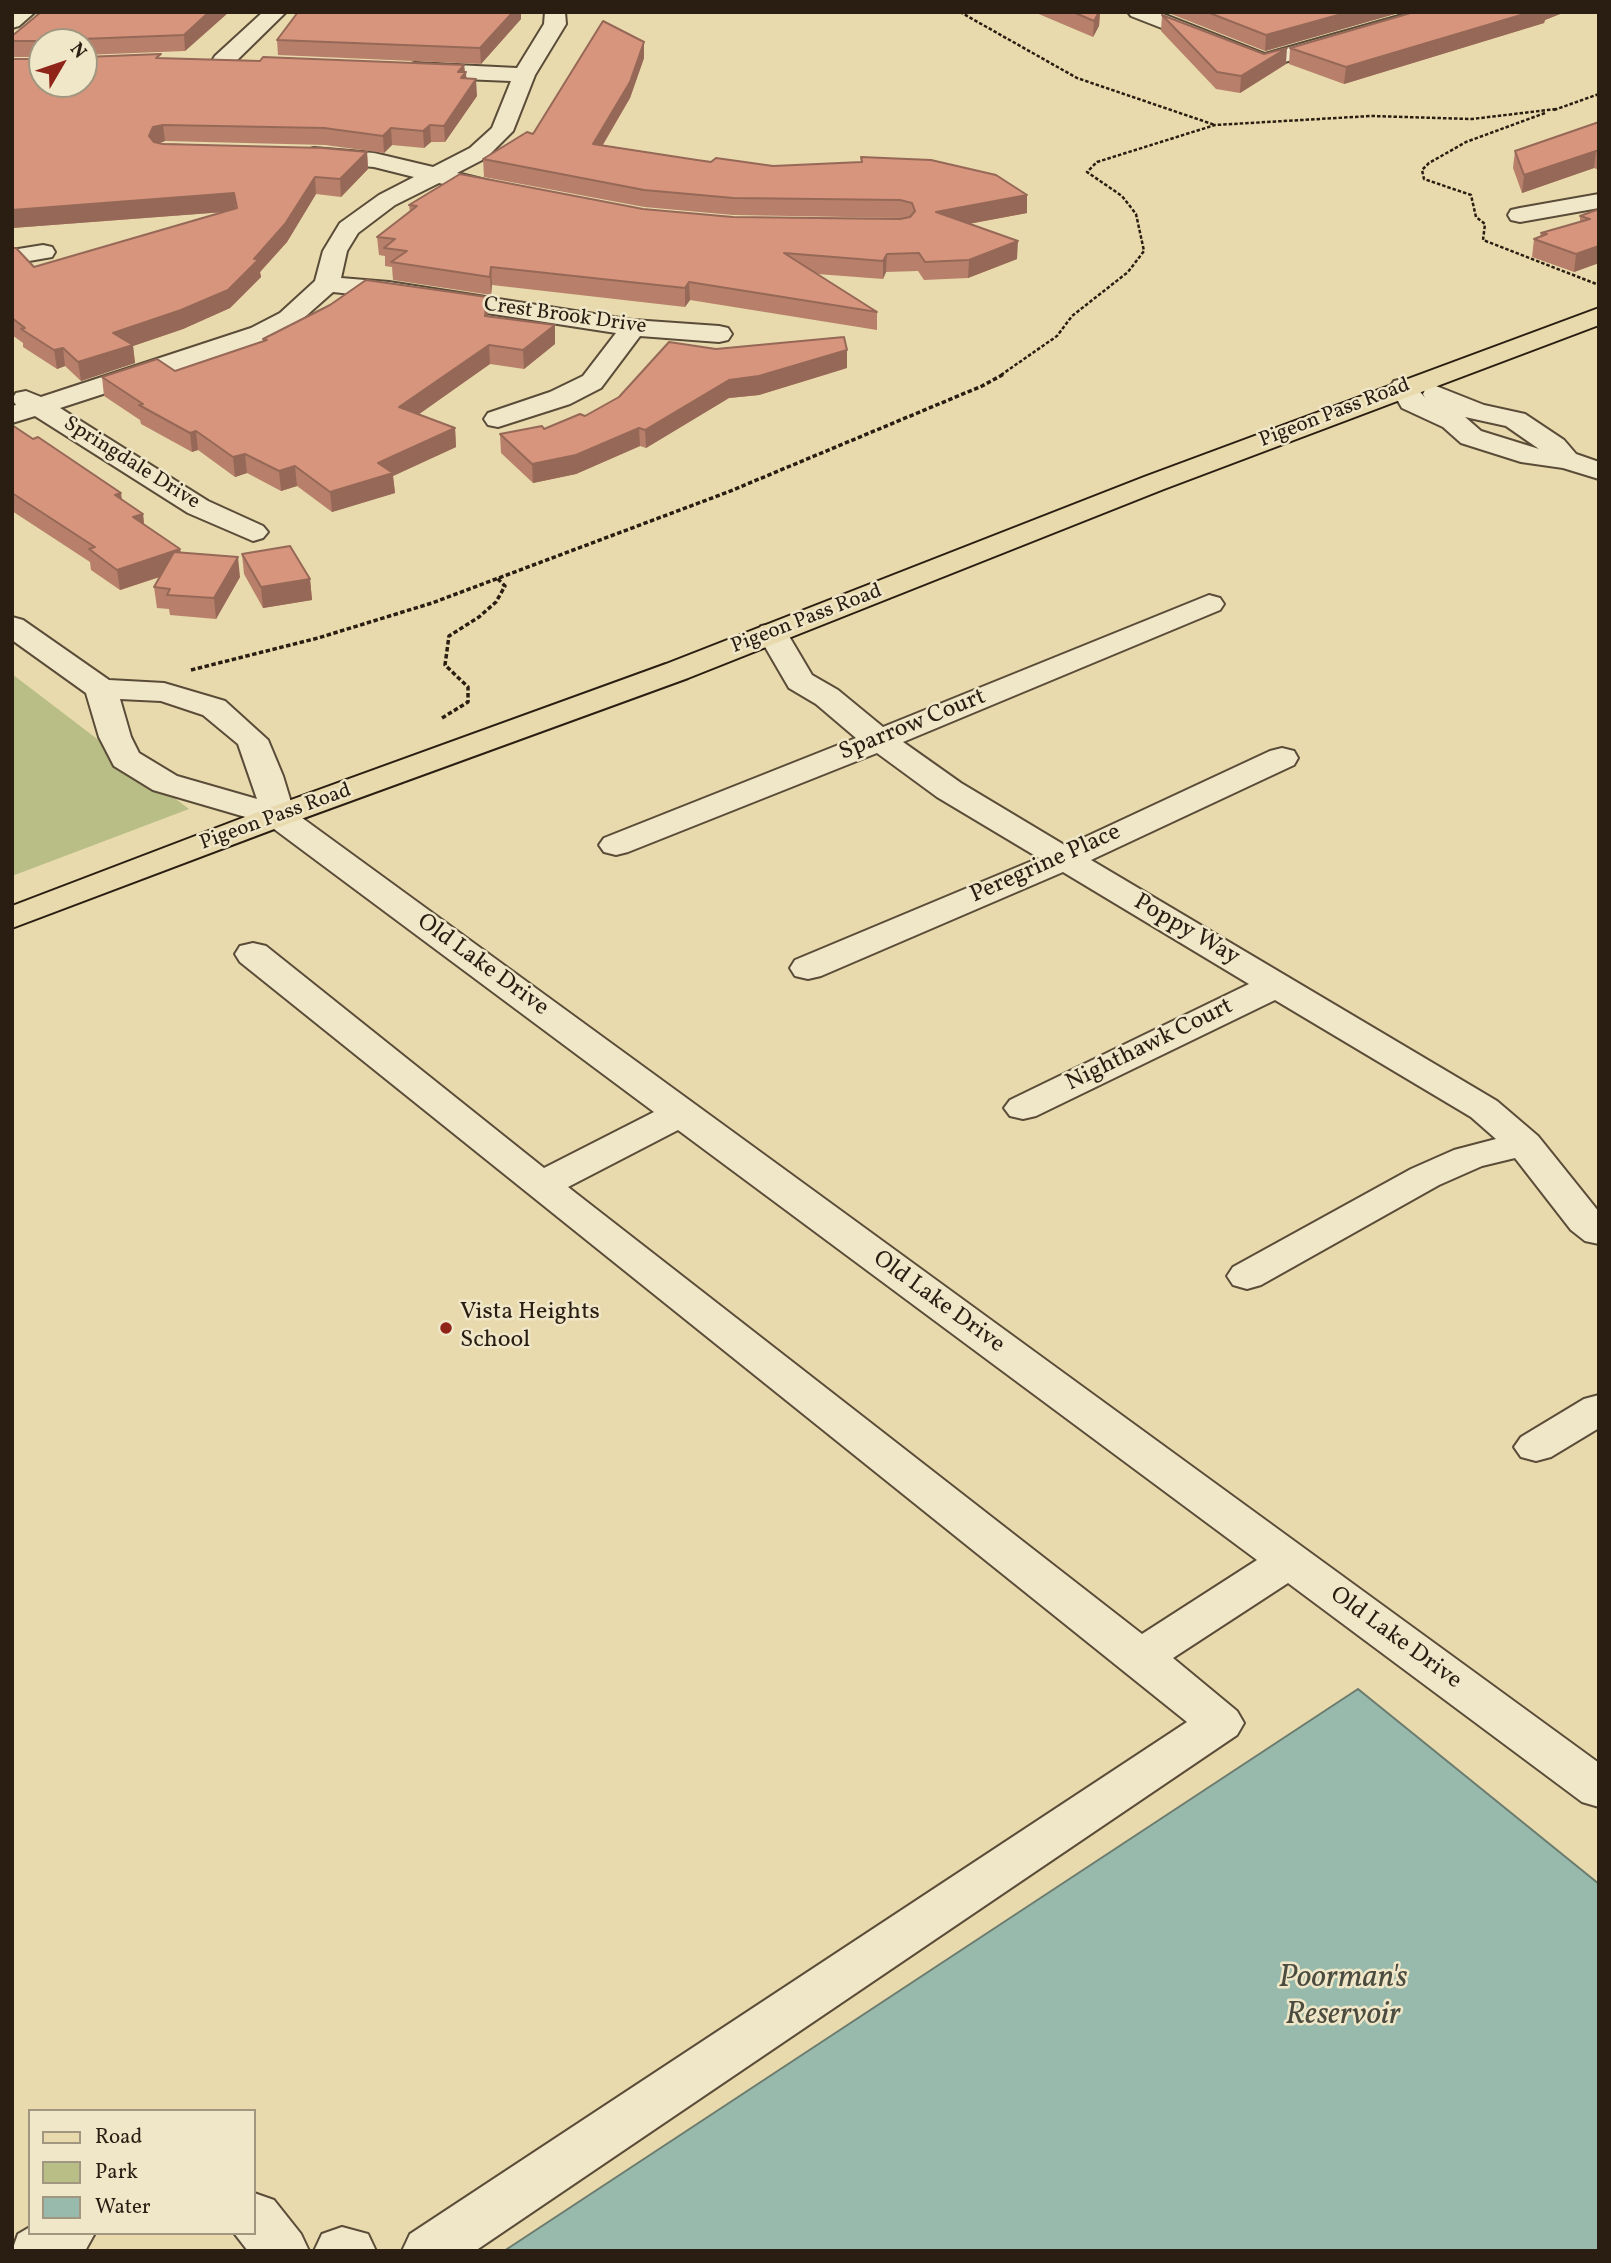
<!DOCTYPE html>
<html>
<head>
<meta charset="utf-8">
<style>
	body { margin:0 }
	#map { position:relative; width:1611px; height:2263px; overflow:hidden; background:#e8daac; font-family:Vollkorn,serif }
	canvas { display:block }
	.frame { position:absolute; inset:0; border:14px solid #2a1d12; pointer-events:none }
	.legend { position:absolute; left:28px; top:2109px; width:228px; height:126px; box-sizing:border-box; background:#f0e7c9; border:2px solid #a19680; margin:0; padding:9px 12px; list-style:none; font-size:21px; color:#2a1d12 }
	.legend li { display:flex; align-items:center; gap:14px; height:35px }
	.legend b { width:35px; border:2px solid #a19680 }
	.north { position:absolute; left:28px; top:28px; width:70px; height:70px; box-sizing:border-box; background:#f0e7c9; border:2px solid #a19680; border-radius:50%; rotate:51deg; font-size:19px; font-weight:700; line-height:28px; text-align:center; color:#2a1d12 }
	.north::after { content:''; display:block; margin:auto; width:24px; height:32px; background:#8f2418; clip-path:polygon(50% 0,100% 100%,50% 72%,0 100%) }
</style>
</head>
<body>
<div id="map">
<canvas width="1611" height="2263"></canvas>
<div class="frame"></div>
<ul class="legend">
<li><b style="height:9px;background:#e8daac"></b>Road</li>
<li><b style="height:19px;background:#b9be87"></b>Park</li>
<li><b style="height:19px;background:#97baac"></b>Water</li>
</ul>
<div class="north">N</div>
</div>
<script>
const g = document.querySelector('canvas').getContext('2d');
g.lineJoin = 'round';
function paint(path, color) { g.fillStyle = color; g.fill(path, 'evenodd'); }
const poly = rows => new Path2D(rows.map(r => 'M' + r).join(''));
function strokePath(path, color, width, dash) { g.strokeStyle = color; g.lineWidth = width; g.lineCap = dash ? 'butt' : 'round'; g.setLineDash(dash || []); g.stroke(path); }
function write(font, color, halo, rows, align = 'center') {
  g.font = font + ' Vollkorn,serif'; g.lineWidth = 5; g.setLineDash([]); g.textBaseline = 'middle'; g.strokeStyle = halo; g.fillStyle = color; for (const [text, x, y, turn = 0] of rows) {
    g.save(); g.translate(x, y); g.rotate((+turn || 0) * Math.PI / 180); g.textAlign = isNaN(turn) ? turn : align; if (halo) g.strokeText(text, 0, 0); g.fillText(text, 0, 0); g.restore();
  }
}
paint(poly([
	[12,674,189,809,12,876]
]), '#b9be87');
const water = poly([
	[1358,1689,1599,1884,1599,2251,504,2251,1358,1689]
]);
paint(water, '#97baac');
strokePath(water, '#6b7b6e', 2);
const minor = poly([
	[12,12,35,12,19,26,12,28,12,12],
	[263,12,286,12,231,66,215,66,212,61,215,56,263,12],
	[545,12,565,12,566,24,535,75,513,131,486,158,457,173,510,186,514,191,510,196,502,198,439,183,395,205,358,233,347,251,341,278,389,282,633,320,719,326,728,328,732,334,728,340,719,342,640,336,601,388,570,404,498,427,488,425,484,419,488,413,550,392,583,376,616,333,389,298,333,292,298,323,269,340,60,408,208,501,263,526,268,532,263,538,253,541,188,513,35,416,12,423,12,406,16,405,12,399,16,393,26,391,41,397,251,328,280,313,315,281,323,251,340,223,379,195,414,177,374,167,314,162,306,160,302,155,306,150,314,148,374,153,433,167,470,148,492,128,511,81,415,77,407,75,404,70,407,65,415,63,517,68,544,24,545,12],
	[1128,12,1158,12,1265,54,1413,12,1447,12,1444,16,1264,68,1131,16,1128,12],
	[1599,194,1599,208,1520,222,1511,220,1508,215,1511,210,1520,208,1599,194],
	[43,245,52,247,55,252,52,257,12,264,12,250,43,245],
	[1403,379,1412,381,1425,398,1423,394,1426,388,1436,386,1484,405,1525,414,1564,440,1576,454,1599,462,1599,479,1563,468,1521,462,1461,443,1443,427,1402,408,1390,387,1394,381,1403,379],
	[1465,417,1506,426,1539,449,1481,431,1465,417],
	[1209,595,1220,598,1224,604,1220,610,903,742,961,783,1066,846,1270,751,1282,748,1294,751,1298,758,1294,765,1091,860,1497,1101,1538,1136,1599,1212,1599,1244,1585,1241,1571,1230,1515,1158,1482,1166,1439,1185,1261,1285,1247,1289,1233,1285,1227,1276,1233,1267,1411,1169,1454,1150,1496,1139,1471,1117,1275,1000,1036,1116,1023,1119,1010,1116,1004,1108,1010,1100,1249,984,1063,872,821,976,808,979,795,976,790,968,795,960,1039,858,937,797,877,753,628,852,616,855,604,852,599,845,604,838,856,738,816,704,789,688,757,633,761,626,772,624,783,626,812,675,838,690,883,727,1209,595],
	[12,617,23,620,109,680,164,683,225,701,268,740,283,776,294,812,1599,1763,1599,1807,1582,1802,1288,1583,1173,1658,1237,1711,1244,1723,1237,1735,475,2251,402,2251,410,2234,1187,1722,240,962,235,954,240,946,253,943,266,946,544,1168,654,1112,266,823,153,790,114,766,99,737,86,693,12,640,12,617],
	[120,699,161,701,203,715,238,744,257,799,177,776,139,753,131,737,120,699],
	[678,1130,1257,1560,1142,1634,568,1187,678,1130],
	[1599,1395,1599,1428,1551,1457,1536,1461,1521,1457,1514,1447,1521,1437,1584,1399,1599,1395],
	[254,2193,274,2200,301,2234,309,2251,248,2251,234,2233,254,2233,254,2193],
	[30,2227,30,2233,95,2233,85,2251,12,2251,18,2234,30,2227],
	[342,2227,368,2234,376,2251,314,2251,322,2234,342,2227]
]);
const major = poly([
	[1599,308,1599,325,1164,489,688,678,290,823,12,928,12,906,266,809,666,664,1144,477,1599,308]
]);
strokePath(minor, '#5a4c38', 4);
strokePath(major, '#2a1d12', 4);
strokePath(poly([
	[960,12,1077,78,1215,125],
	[1554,110,1599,94],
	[1545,113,1466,142,1429,163,1422,170,1424,179,1471,195,1476,217,1485,224,1483,240,1599,285],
	[1001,375,1057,336,1072,316,1128,272,1144,251,1136,214,1122,196,1087,172,1097,162,1215,125,1371,116,1472,119,1556,109]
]), '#2a1d12', 2.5, [3.5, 2]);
strokePath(poly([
	[191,670,318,638,432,603,728,492,982,386,1004,374],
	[442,718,468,702,468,687,445,665,449,636,479,617,496,602,505,586,497,578]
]), '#2a1d12', 3.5, [4.5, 2.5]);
paint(minor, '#f0e7c9');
paint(major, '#e8daac');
paint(poly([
	[41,12,229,12,185,51,84,55,84,42,42,42,42,84,161,58,464,65,466,79,477,96,445,142,431,142,424,148,392,145,384,153,325,145,165,141,160,143,367,152,368,169,341,197,316,194,287,242,260,272,261,277,230,308,183,329,133,346,135,363,81,381,65,366,57,369,23,347,23,343,12,335,12,248,34,267,225,212,12,228,12,59,42,59,42,57,12,57,12,36],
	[1034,12,1100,12,1099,26,1093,37],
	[1166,12,1402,12,1265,51],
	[1414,12,1565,12,1545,20,1544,23,1344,84,1289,64,1290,48],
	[1162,15,1286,64,1240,93,1216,89,1161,31],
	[521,19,481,64,278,55,277,40],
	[644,42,644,58,630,98,603,145,697,160,773,166,861,162,861,157,1027,195,1027,213,969,224,1017,259,968,278,924,280,918,271,886,272,883,279,817,274,877,312,877,330,690,300,685,307,492,285,491,295,393,280,392,267,385,266,385,256,379,255,377,237,410,212,409,205,643,209,733,217,903,218,733,215,644,207,484,177,483,159,533,134],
	[1599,122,1599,170,1594,168,1522,193,1513,168,1515,151],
	[1599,209,1599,263,1574,272,1532,257,1534,239,1540,237,1541,233,1580,222,1580,216],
	[488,316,555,344,524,369,490,364,418,414,455,428,456,447,393,476,395,493,332,512,297,486,281,491,247,473,235,477,198,450,192,452,141,424,140,420,104,396,102,377,175,371,263,342,263,339],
	[847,368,759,395,729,398,646,448,640,446,576,474,533,483,501,453,500,434,544,429,585,416],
	[12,425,143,514,144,525,180,549,181,553,240,577,216,619,170,615,169,609,157,608,154,587,160,577,120,590,91,570,90,562,12,511],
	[242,554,310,579,312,600,263,608,244,574]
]), '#b8806b');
paint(poly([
	[209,12,229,12,185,51,184,35],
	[513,12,521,12,521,19,481,64,480,48],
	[1099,12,1100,12,1099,26,1093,37,1094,21],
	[1349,12,1402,12,1265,51,1266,35],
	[1531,12,1565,12,1545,20,1544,23,1344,84,1346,67],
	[644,42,644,58,630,98,593,161,593,144],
	[1287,48,1286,64,1240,93,1241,76],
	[464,65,465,74,466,72,467,88,458,72],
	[476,79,477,96,445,142,444,126],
	[163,125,165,141,155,144,149,136,153,127],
	[430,125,431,142,424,148,423,131],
	[391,128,392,145,384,153,383,136],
	[1596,151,1594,168,1522,193,1524,175],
	[367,152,368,169,341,197,340,179],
	[315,177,316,194,287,242,260,272,261,277,230,308,183,329,133,346,135,363,81,381,78,362,113,333,254,259],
	[234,193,236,211,12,228,12,210],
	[1027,195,1027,213,935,230,936,212],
	[1018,241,1017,259,968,278,969,260],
	[1599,246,1599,263,1574,272,1576,254],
	[887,254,886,272,883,279,883,261],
	[491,267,492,285,491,295,490,277],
	[689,282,690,300,685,307,685,288],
	[487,297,488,316,485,316],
	[555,325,555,344,524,369,523,350],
	[489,345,490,364,401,427,399,407],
	[63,348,65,366,57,369,54,350],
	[847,350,847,368,759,395,729,398,646,448,645,430,729,380],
	[455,428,456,447,393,476,395,493,332,512,330,492,378,463],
	[639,428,640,446,576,474,533,483,532,464],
	[196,431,198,450,192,452,190,433],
	[245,454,247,473,235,477,233,457],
	[295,466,297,486,281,491,279,471],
	[121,493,124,513,115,495],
	[143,514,145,534,133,517],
	[180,549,183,569,120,590,117,570],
	[238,557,240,577,216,619,214,598],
	[310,579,312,600,263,608,261,587]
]), '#966857');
const building = poly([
	[41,12,209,12,184,35,82,39,79,42,42,42,42,84,84,84,84,57,161,54,156,58,260,61,263,57,464,65,458,72,466,72,461,78,476,79,444,126,430,125,423,131,391,128,383,136,324,128,163,125,153,127,149,136,154,142,163,144,323,148,367,152,340,179,315,177,285,224,254,259,259,259,228,290,181,310,113,333,133,345,78,362,63,348,54,350,21,329,25,328,12,318,12,248,16,248,34,267,237,208,234,193,12,210,12,59,42,59,42,41,12,41,12,36,41,12],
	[298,12,513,12,480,48,277,40,298,12],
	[1073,12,1099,12,1094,21,1073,12],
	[1207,12,1349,12,1266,35,1207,12],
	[1414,12,1531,12,1346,67,1290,48,1414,12],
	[1162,15,1264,54,1287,48,1241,76,1217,72,1162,15],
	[603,21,644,42,630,82,593,144,697,160,711,162,716,158,773,166,862,162,861,157,931,160,996,175,1027,195,936,212,1018,241,969,260,925,262,919,253,887,254,883,261,784,253,877,312,689,282,685,288,491,267,490,277,391,262,407,251,384,248,395,239,377,237,417,206,409,205,460,174,643,209,733,217,900,219,910,217,915,211,912,203,900,200,733,198,644,190,483,159,527,132,533,134,603,21],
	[1599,122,1599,152,1596,151,1524,175,1515,151,1599,122],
	[1599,209,1599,246,1576,254,1534,239,1547,234,1541,233,1590,219,1580,216,1599,209],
	[366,280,487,297,485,316,555,325,523,350,489,345,399,407,455,428,378,463,393,473,330,492,295,466,279,471,245,454,233,457,196,431,190,433,139,405,143,404,102,377,157,359,175,371,267,340,263,339,330,305,366,280],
	[844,337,847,350,759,376,729,380,645,430,639,428,576,455,532,464,500,434,542,426,544,429,580,414,585,416,619,397,669,342,716,349,844,337],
	[12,425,33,439,38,437,121,493,115,495,143,514,133,517,180,549,117,570,89,549,95,547,12,493,12,425],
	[290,546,310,579,261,587,242,554,290,546],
	[174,552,238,557,214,598,167,595,170,589,154,587,174,552]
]);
paint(building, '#d6957c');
strokePath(building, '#966857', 2);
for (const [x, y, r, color] of [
	[446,1328,7,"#8f2418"]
]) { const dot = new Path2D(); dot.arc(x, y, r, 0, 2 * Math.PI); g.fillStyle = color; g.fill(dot); strokePath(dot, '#f0e7c9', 2.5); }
write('21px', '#2a1d12', '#f0e7c9', [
	["Crest Brook Drive",565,317,8],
	["Pigeon Pass Road",1335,414,-21],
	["Springdale Drive",131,464,32],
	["Pigeon Pass Road",807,620,-21],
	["Pigeon Pass Road",276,818,-20]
]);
write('24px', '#2a1d12', '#f0e7c9', [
	["Sparrow Court",913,726,-22],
	["Peregrine Place",1046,865,-24],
	["Poppy Way",1186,931,30],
	["Old Lake Drive",482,966,36],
	["Nighthawk Court",1150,1046,-26],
	["Old Lake Drive",938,1303,36],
	["Old Lake Drive",1395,1639,36]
]);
write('24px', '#2a1d12', '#f0e7c9', [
	["Vista Heights",460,1314],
	["School",460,1342]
], 'left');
write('italic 32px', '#4b4c40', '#f0e7c9', [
	["Poorman's",1343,1980],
	["Reservoir",1343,2017]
]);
</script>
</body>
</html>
